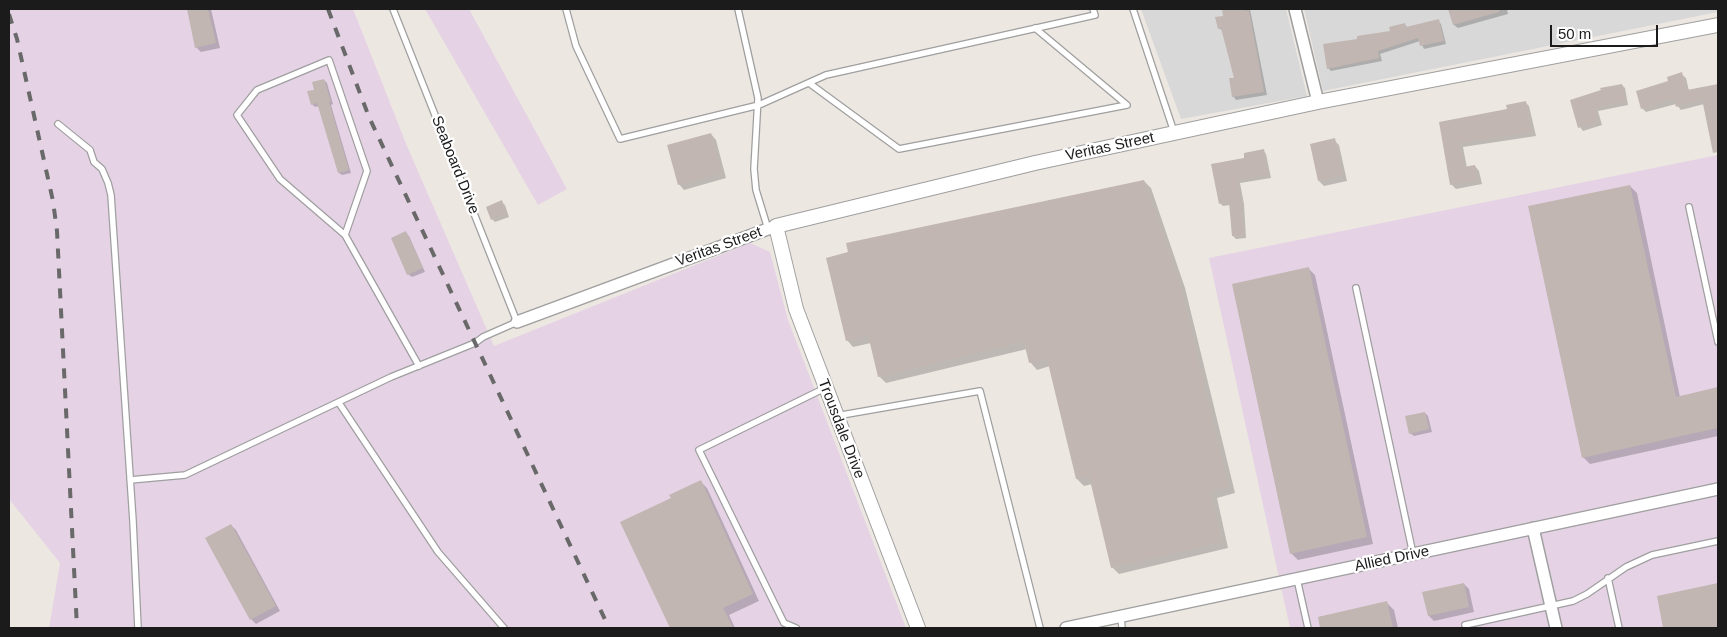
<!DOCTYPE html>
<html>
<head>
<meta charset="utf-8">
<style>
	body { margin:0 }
	#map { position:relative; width:1727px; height:637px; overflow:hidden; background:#ede7e1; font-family:Arial,sans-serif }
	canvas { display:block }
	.frame { position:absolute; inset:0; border:10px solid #1b1b1b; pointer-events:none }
	.scale { position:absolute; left:1550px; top:25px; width:108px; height:22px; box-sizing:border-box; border:2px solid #1b1b1b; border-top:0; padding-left:6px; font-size:15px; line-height:18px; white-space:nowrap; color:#1b1b1b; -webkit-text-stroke:4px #fff; paint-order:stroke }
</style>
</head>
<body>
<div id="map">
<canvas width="1727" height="637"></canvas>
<div class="frame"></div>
<div class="scale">50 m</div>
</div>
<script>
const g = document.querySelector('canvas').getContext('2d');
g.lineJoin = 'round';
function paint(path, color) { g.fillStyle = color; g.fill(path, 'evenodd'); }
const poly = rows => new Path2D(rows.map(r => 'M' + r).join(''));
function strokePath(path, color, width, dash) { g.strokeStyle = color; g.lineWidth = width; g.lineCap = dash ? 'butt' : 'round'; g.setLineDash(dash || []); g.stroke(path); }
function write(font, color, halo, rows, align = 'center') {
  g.font = font + ' Arial,sans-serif'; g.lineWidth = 4.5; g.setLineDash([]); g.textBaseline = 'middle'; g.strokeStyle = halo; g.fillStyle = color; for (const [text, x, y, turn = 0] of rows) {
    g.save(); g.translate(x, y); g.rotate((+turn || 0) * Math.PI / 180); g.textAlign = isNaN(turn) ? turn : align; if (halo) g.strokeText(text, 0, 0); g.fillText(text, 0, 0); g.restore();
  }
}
paint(poly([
	[1141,9,1286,9,1307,96,1181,119],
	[1304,9,1718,9,1718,12,1323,91]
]), '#d9d8d8');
paint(poly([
	[9,9,353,9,407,146,494,346,750,243,770,252,788,320,906,628,49,628,60,563,9,499],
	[425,9,469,9,567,189,538,205],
	[1718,155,1718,628,1290,628,1209,258]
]), '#e5d3e5');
paint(poly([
	[188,9,211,9,220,48,201,52,196,47],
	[1223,9,1250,9,1267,95,1236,100,1233,96,1235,79,1223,31,1219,28,1224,17],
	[1450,9,1507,9,1508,14,1458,28,1454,25],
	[1438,21,1441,24,1446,44,1424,49,1420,41,1380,54,1382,61,1331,71,1328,68,1359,40,1392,32,1404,24,1408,28],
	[1681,74,1686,78,1689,91,1718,85,1718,140,1715,140,1704,104,1681,110,1676,104,1646,112,1642,108,1670,82],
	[324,80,327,83,333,104,331,105,351,173,342,175,339,173,319,106,315,107,312,104,315,91],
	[1622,85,1625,88,1628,105,1598,111,1602,125,1583,131,1580,127,1602,91],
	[1525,102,1529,106,1536,136,1463,147,1467,168,1475,166,1479,171,1482,184,1456,189,1452,185,1440,123,1509,110],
	[711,134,716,140,726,178,684,190,679,184],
	[1334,140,1339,145,1347,181,1324,186,1319,181],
	[1263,150,1266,154,1271,178,1240,183,1244,204,1246,238,1236,239,1233,236,1230,205,1223,206,1220,203,1246,159],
	[1144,181,1151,188,1185,288,1235,493,1217,498,1228,548,1119,574,1112,567,1092,484,1084,486,1077,479,1050,366,1037,370,1031,363,1027,349,886,383,879,376,871,343,853,347,847,340],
	[1630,186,1637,193,1680,397,1718,389,1718,436,1590,464,1583,457],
	[501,202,505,205,509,217,495,222,492,219],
	[406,233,409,236,425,272,412,277,408,274],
	[1308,268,1315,275,1373,544,1298,560,1291,553],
	[1425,413,1428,416,1432,432,1414,436,1410,433],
	[700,481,707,488,759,601,729,615,735,628,671,628,621,523,672,498],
	[231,525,236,530,280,611,256,624,251,619],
	[1464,584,1469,589,1474,612,1434,621,1429,616,1424,593],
	[1718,584,1718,628,1665,628,1658,597],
	[1387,603,1394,610,1398,628,1321,628,1319,617]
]), '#0003');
paint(poly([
	[187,9,208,9,216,43,195,48],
	[1222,9,1245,9,1245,11,1249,10,1264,92,1232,97,1229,78,1234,78,1221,28,1218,29,1215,17,1223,16],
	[1448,9,1499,9,1499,12,1453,25],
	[1439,19,1444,41,1420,46,1418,38,1378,51,1379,58,1327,69,1323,44,1357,39,1357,36,1390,31,1389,27,1405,23,1406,27],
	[1682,72,1687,90,1718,84,1718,152,1713,153,1702,99,1676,107,1674,99,1641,109,1636,91,1668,81,1667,77],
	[324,79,331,102,329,102,349,170,338,173,317,103,311,105,307,91,314,90,312,82],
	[1622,84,1626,102,1595,108,1599,122,1578,128,1570,100,1601,90,1600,88],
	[1526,101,1532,132,1460,143,1464,167,1475,165,1478,180,1450,185,1439,122,1507,109,1506,105],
	[711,133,722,173,678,185,667,145],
	[1335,138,1343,176,1318,181,1310,144],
	[1264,149,1268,175,1238,180,1241,200,1244,235,1232,236,1229,202,1219,204,1211,164,1244,158,1244,153],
	[1144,180,1179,280,1229,487,1211,491,1222,542,1111,568,1089,476,1076,479,1047,359,1029,363,1024,342,878,377,868,335,846,341,826,258,848,252,846,243],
	[1630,185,1676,397,1718,387,1718,428,1582,458,1528,206],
	[502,200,507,214,491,220,486,207],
	[406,231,423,268,407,275,391,238],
	[1309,267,1367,537,1290,554,1232,284],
	[1425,412,1429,429,1409,434,1405,416],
	[701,480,753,594,723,608,733,628,670,628,620,522,671,498,669,495],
	[231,524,276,606,250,620,205,538],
	[1464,583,1469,607,1428,616,1422,592],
	[1718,583,1718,628,1663,628,1657,596],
	[1387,601,1393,628,1320,628,1318,617]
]), '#c1b6b1');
const service = poly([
	[566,9,576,46,620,139,759,105,826,75,1095,15,1093,9],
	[738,9,758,98,754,169,756,190,768,229],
	[1133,9,1174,132],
	[809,83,899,149,1127,105,1035,28],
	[58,124,90,150,94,162,102,169,108,183,111,195,133,521,138,628],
	[1689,207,1718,342],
	[345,235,367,171,329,60,257,90,237,115,280,179,345,235,419,366],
	[1356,288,1413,554],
	[339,403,438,552,504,628],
	[836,416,980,391,1040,628],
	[130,480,185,475,391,377,475,343,483,337,517,322,393,9],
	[1608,578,1619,628],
	[1297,579,1308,628],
	[1121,617,1122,628],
	[1465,625,1573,601,1587,594,1626,567,1652,555,1718,541],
	[796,628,784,623,699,450,825,388]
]);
const minor = poly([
	[1295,9,1318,102],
	[517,322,776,226],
	[1533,528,1556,628],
	[1066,628,1718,489]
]);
const tertiary = poly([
	[918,628,796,309,776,226,1035,163,1318,102,1718,25]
]);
strokePath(service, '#9f9f9f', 8);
strokePath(minor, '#9f9f9f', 14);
strokePath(tertiary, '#9f9f9f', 16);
strokePath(service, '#fff', 5.5);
strokePath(minor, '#fff', 11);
strokePath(tertiary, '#fff', 14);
strokePath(poly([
	[328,9,369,117,609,628],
	[9,14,17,39,53,201,57,231,77,628]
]), '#696969', 4, [10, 10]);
write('15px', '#1b1b1b', '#fff', [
	["Veritas Street",1110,147,-12],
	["Seaboard Drive",455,165,68],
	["Veritas Street",719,247,-20],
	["Trousdale Drive",841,429,69],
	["Allied Drive",1392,559,-12]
]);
</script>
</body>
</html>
